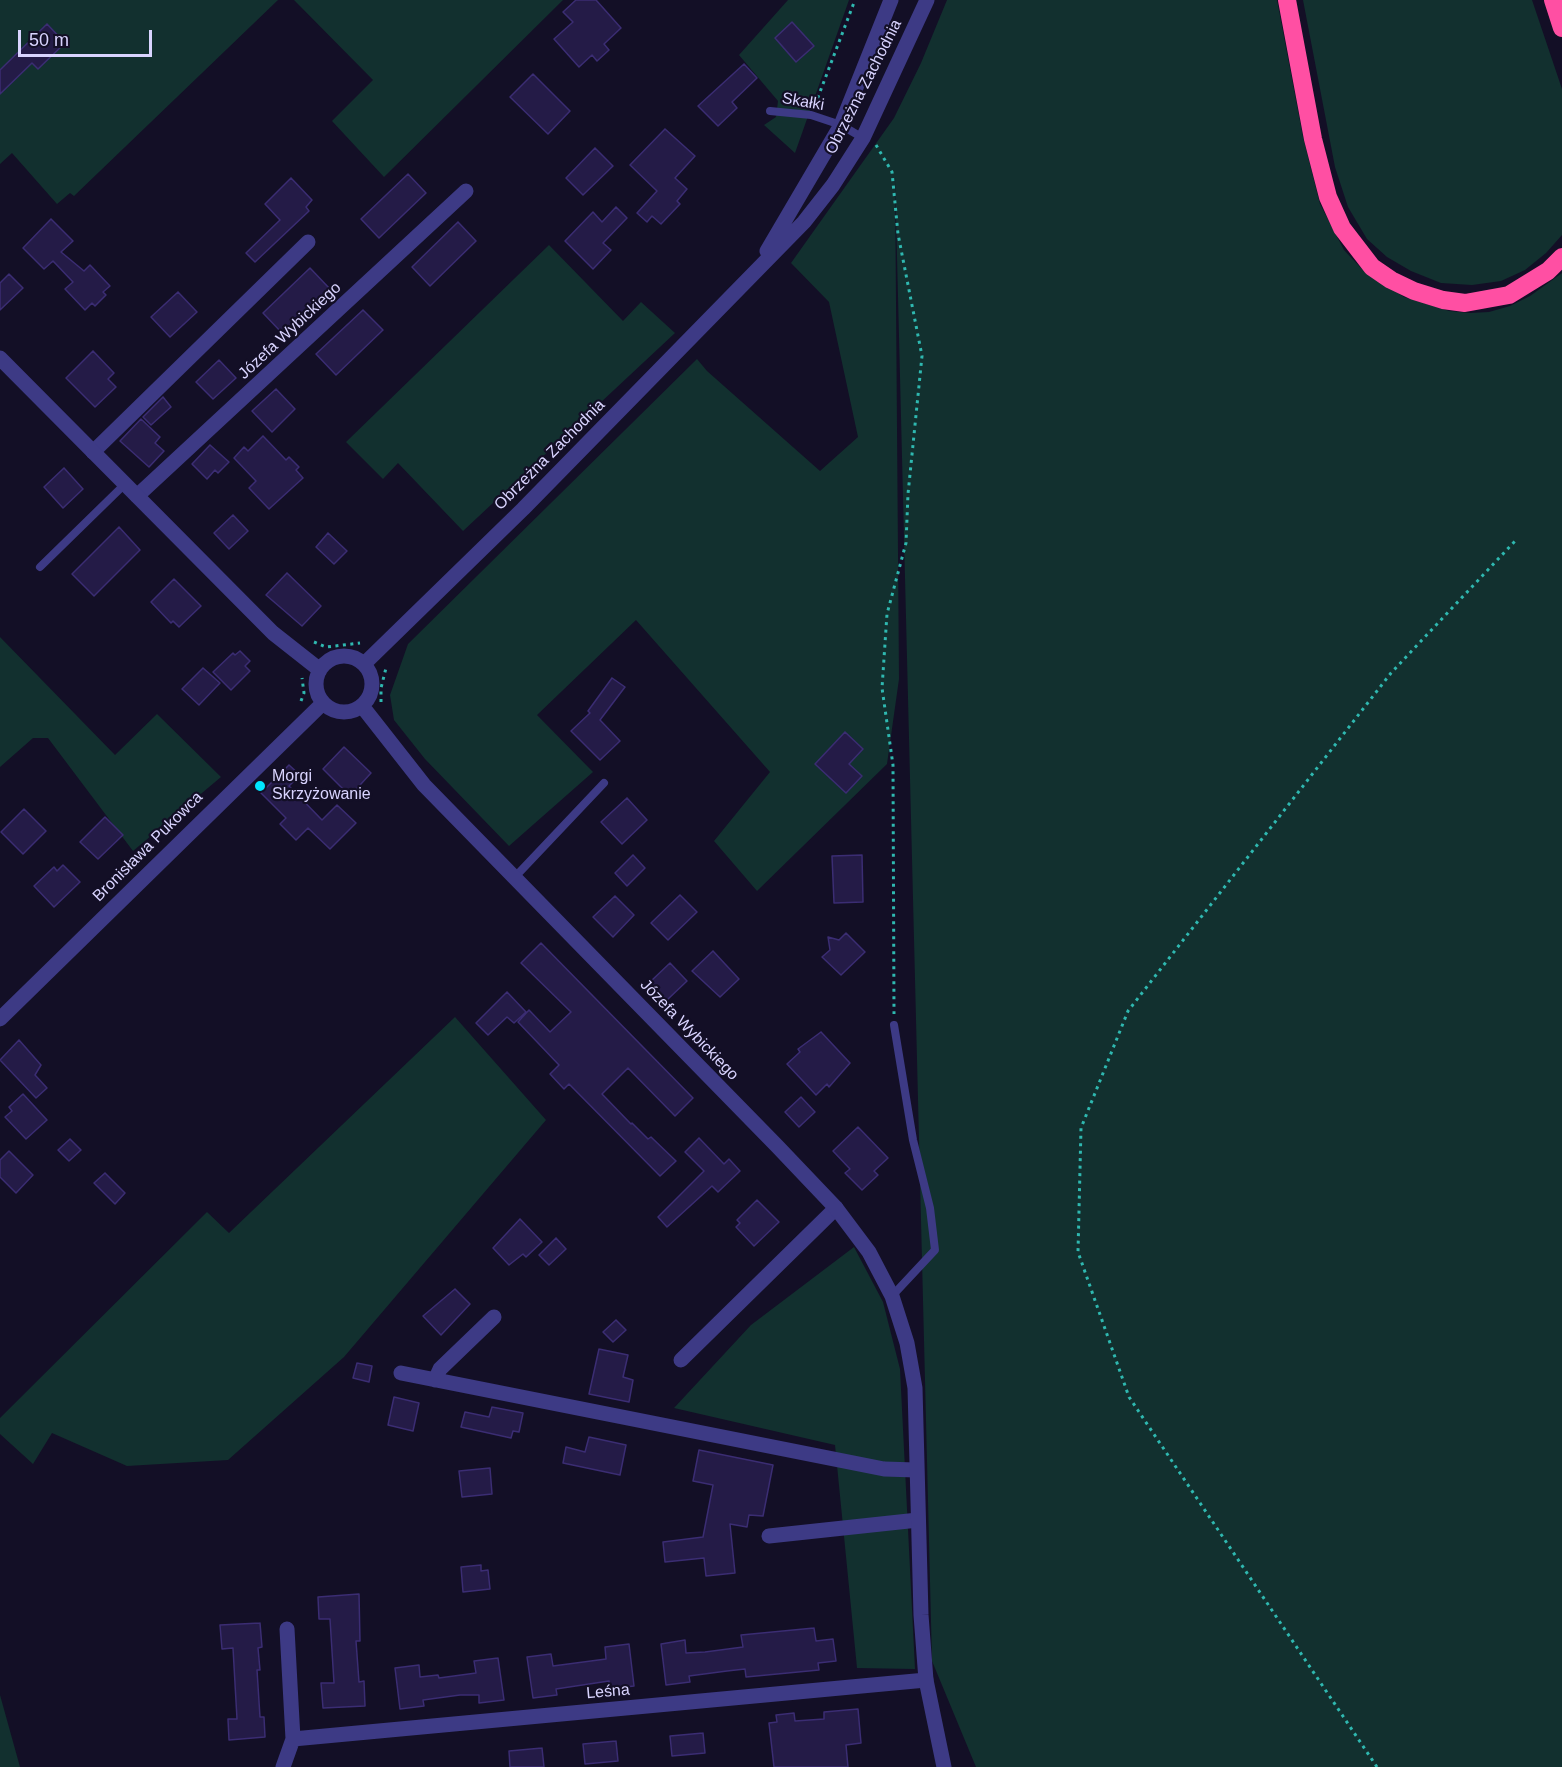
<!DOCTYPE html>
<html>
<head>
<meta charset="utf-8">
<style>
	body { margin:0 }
	#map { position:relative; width:1562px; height:1767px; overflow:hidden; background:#130f26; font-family:Arial,sans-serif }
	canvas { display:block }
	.scale { position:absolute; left:18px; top:30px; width:134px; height:27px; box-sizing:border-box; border:3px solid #d9d4ff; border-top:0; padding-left:8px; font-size:18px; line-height:21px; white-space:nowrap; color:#d9d4ff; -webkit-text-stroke:4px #130f26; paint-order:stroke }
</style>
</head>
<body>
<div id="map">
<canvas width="1562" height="1767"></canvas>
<div class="scale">50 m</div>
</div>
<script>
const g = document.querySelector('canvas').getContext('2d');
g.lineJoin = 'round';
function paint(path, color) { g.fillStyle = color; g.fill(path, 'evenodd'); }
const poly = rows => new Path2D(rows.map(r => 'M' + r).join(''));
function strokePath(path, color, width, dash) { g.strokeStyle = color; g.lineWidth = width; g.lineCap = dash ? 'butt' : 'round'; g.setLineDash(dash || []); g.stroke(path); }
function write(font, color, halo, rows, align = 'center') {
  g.font = font + ' Arial,sans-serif'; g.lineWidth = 4.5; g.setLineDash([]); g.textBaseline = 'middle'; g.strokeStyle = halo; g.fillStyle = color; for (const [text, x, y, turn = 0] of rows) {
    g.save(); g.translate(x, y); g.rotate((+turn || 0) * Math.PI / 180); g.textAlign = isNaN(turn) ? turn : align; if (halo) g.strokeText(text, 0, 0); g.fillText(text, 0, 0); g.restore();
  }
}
paint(poly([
	[0,0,278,0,74,196,70,193,57,204,12,153,0,164],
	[294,0,563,0,384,177,332,121,373,80],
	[788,0,849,0,795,153,764,125,776,117,778,101,739,55],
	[947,0,1277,0,1303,137,1320,204,1344,250,1361,268,1404,297,1449,311,1470,313,1489,312,1510,306,1530,296,1562,273,1562,1767,976,1767,932,1661,895,176,899,679,887,764,757,891,714,841,770,772,636,620,537,715,593,772,509,846,425,759,394,720,390,695,408,644,697,359,707,371,820,471,858,437,829,302,791,263,894,118,921,63],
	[1303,0,1532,0,1562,89,1562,235,1546,253,1525,270,1501,281,1472,285,1441,283,1411,271,1387,257,1367,239,1348,207,1335,167],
	[549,245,623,321,641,302,675,333,463,531,398,463,383,479,346,442],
	[0,637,115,755,157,714,221,777,133,851,48,738,33,738,0,767],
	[455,1017,546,1120,344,1357,228,1460,127,1466,52,1433,33,1464,0,1434,0,1418,207,1212,229,1233],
	[854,1247,883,1302,900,1369,915,1669,857,1668,835,1445,674,1408,751,1325],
	[0,1695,20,1767,0,1767]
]), '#12302f');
const building = poly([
	[576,0,596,0,621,28,604,44,609,50,597,61,592,55,579,67,554,39,573,22,563,12,576,0],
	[792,22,814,46,796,62,775,38,792,22],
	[47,24,65,43,38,69,32,63,0,94,0,70,47,24],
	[744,64,757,78,732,102,737,108,718,126,698,106,744,64],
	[533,74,570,111,548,134,510,97,533,74],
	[665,129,695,156,675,178,687,189,677,201,680,204,661,224,652,216,647,222,637,213,657,191,630,165,665,129],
	[595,148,613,166,583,195,566,178,595,148],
	[408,174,426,193,379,238,361,219,408,174],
	[291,178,312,200,306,207,309,211,255,262,246,253,280,220,265,204,291,178],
	[616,207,627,218,603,243,611,250,593,269,565,241,593,212,602,222,616,207],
	[51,219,73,241,61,252,84,271,90,265,110,286,103,292,106,295,95,306,92,303,85,310,65,289,73,282,53,261,44,269,23,248,51,219],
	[458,222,476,241,430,286,412,267,458,222],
	[310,268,330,289,283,334,263,313,310,268],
	[9,274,23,288,0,310,0,283,9,274],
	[178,292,197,312,170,337,151,317,178,292],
	[363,310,383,330,336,375,316,354,363,310],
	[93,351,114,373,108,379,116,387,95,407,66,378,93,351],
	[219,360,236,378,213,399,196,382,219,360],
	[276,389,295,409,272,432,252,411,276,389],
	[163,397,171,407,151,425,143,417,163,397],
	[141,419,160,437,155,443,164,451,149,467,120,441,141,419],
	[263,436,286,460,289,457,299,467,296,470,303,478,269,509,249,488,256,481,234,458,244,447,248,451,263,436],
	[210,445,229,462,218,473,215,470,207,479,192,464,210,445],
	[64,468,83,489,63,508,44,487,64,468],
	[233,515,248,531,229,549,214,533,233,515],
	[119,527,140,550,94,596,72,574,119,527],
	[328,533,347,551,334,564,316,547,328,533],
	[287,573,321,606,302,626,266,595,287,573],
	[174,579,201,606,179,627,173,621,171,623,151,602,174,579],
	[240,651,250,661,245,666,250,671,231,690,213,672,233,653,235,655,240,651],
	[203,668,220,683,199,705,182,689,203,668],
	[612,678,625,687,600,720,620,741,600,760,571,731,590,713,588,711,612,678],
	[845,732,863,749,849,764,862,776,846,793,815,764,845,732],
	[344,747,371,773,350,796,323,769,344,747],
	[289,765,300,775,289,786,322,820,337,805,356,823,330,849,308,828,296,840,280,824,286,818,261,793,289,765],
	[627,798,647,820,622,844,601,822,627,798],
	[24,809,46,831,23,854,1,832,24,809],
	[105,817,123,835,98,859,80,842,105,817],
	[633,855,645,868,627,886,615,873,633,855],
	[862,855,863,902,834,903,832,856,862,855],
	[63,865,80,882,54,907,34,886,54,867,57,871,63,865],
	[680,895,697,912,668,940,651,923,680,895],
	[615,896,634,915,613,937,593,917,615,896],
	[846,933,865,952,841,975,822,957,830,950,828,937,839,940,846,933],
	[541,943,693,1098,675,1116,628,1068,602,1094,631,1124,632,1123,648,1139,651,1137,676,1161,660,1176,569,1084,564,1089,550,1074,559,1065,518,1022,529,1010,550,1032,571,1012,521,963,541,943],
	[713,951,739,979,720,997,692,971,713,951],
	[670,963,687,981,667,1000,650,982,670,963],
	[507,992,526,1012,514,1023,507,1017,488,1035,476,1023,507,992],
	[821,1032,850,1063,829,1087,827,1084,816,1095,787,1064,800,1052,798,1049,821,1032],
	[19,1040,41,1065,35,1075,47,1088,36,1098,0,1060,19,1040],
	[23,1094,47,1120,26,1139,5,1117,12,1111,9,1107,23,1094],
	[801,1097,815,1112,799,1127,785,1112,801,1097],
	[858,1127,888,1158,874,1171,878,1175,862,1190,845,1173,850,1169,833,1151,858,1127],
	[699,1138,724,1164,729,1159,740,1171,718,1192,712,1186,667,1227,658,1217,704,1171,685,1152,699,1138],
	[70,1139,81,1150,69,1161,58,1150,70,1139],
	[9,1151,33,1175,16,1193,0,1177,0,1160,9,1151],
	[105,1173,125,1193,115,1204,94,1183,105,1173],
	[757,1200,779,1222,754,1246,736,1227,740,1223,737,1220,757,1200],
	[520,1219,542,1242,526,1257,523,1254,509,1265,493,1248,520,1219],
	[556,1238,566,1249,549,1265,539,1255,556,1238],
	[455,1289,470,1304,441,1335,423,1316,455,1289],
	[616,1320,626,1330,613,1342,603,1332,616,1320],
	[599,1349,628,1355,623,1377,633,1380,629,1402,589,1394,599,1349],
	[357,1363,372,1366,369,1382,353,1378,357,1363],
	[394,1397,419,1403,413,1431,388,1425,394,1397],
	[492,1407,523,1413,519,1432,513,1431,511,1438,461,1427,465,1412,489,1417,492,1407],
	[589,1437,626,1445,620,1475,563,1463,566,1447,585,1452,589,1437],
	[699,1450,773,1465,763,1516,749,1515,747,1527,730,1524,735,1573,706,1576,704,1558,665,1562,663,1542,703,1537,713,1485,693,1481,699,1450],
	[490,1468,492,1494,462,1497,459,1471,490,1468],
	[481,1565,481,1571,488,1570,490,1589,463,1592,461,1567,481,1565],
	[359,1594,360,1641,356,1641,359,1682,364,1681,365,1706,323,1708,321,1683,334,1683,330,1619,319,1619,318,1597,359,1594],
	[260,1623,262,1647,258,1648,260,1670,257,1670,260,1717,264,1717,265,1737,229,1740,228,1719,237,1719,233,1648,222,1649,220,1625,260,1623],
	[814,1628,816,1641,833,1639,836,1661,818,1663,819,1670,746,1677,745,1669,727,1671,689,1676,690,1682,666,1685,661,1644,685,1640,686,1653,705,1652,743,1647,741,1635,814,1628],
	[629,1644,634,1686,610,1689,609,1681,556,1689,557,1695,533,1698,527,1657,551,1654,553,1666,606,1659,605,1647,629,1644],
	[498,1658,504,1700,479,1703,479,1695,460,1695,423,1700,424,1706,400,1709,395,1668,419,1665,420,1677,438,1675,439,1678,476,1673,474,1661,498,1658],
	[858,1709,861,1743,846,1745,848,1767,774,1767,769,1723,777,1722,776,1715,794,1713,795,1721,824,1719,824,1712,858,1709],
	[703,1733,705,1753,672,1756,670,1736,703,1733],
	[616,1741,618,1761,585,1764,583,1744,616,1741],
	[542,1748,544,1767,510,1767,509,1751,542,1748]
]);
paint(building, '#241b47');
strokePath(building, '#3b2d73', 1.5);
strokePath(poly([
	[815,105,855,0],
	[876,145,892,172,898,234,922,356,908,494,906,543,887,614,882,688,893,765,894,1014],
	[314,642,326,647,360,643],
	[301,701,304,693,302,678],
	[381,702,381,688,386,668],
	[1377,1767,1129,1397,1078,1252,1081,1128,1128,1011,1391,673,1516,540]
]), '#2fb8b0', 3, [3, 4.5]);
strokePath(poly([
	[770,111,811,115,841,125,863,138],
	[40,567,125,484],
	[514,878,604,783],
	[892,1296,935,1250,930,1208,913,1140,894,1025]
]), '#3d3a85', 8);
strokePath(poly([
	[93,452,308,242],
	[137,496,466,191],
	[681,1360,836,1208],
	[401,1373,884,1469,916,1470],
	[435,1380,440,1369,494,1317],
	[769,1536,918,1520],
	[293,1739,926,1680],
	[283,1767,293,1739,287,1629]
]), '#3d3a85', 15);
strokePath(poly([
	[767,251,841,125,891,0],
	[0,358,273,633,320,670],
	'316 684a28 28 0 1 1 56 0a28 28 0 1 1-56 0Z',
	[364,664,523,509,804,222,833,185,863,138,927,0],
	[362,706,424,785,777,1146,836,1208,869,1252,892,1296,907,1343,915,1388,921,1615,926,1680,944,1767],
	[0,1019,323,703]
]), '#3d3a85', 15);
strokePath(poly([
	[1287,0,1313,139,1328,197,1342,228,1372,267,1391,280,1414,291,1443,300,1465,303,1509,295,1548,271,1562,257],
	[1553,0,1562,28]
]), '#ff4fa3', 18);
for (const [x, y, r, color] of [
	[260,786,6,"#00e5ff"]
]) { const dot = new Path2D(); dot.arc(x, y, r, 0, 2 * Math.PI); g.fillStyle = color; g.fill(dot); strokePath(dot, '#130f26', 2); }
write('16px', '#d9d4ff', '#130f26', [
	["Obrzeżna Zachodnia",864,87,-63],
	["Skałki",803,102,10],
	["Józefa Wybickiego",290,331,-43],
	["Obrzeżna Zachodnia",550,455,-45],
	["Bronisława Pukowca",148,847,-45],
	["Józefa Wybickiego",689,1030,46],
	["Leśna",608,1692,-5]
]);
write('16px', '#d9d4ff', '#130f26', [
	["Morgi",272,777],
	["Skrzyżowanie",272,795]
], 'left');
</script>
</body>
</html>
